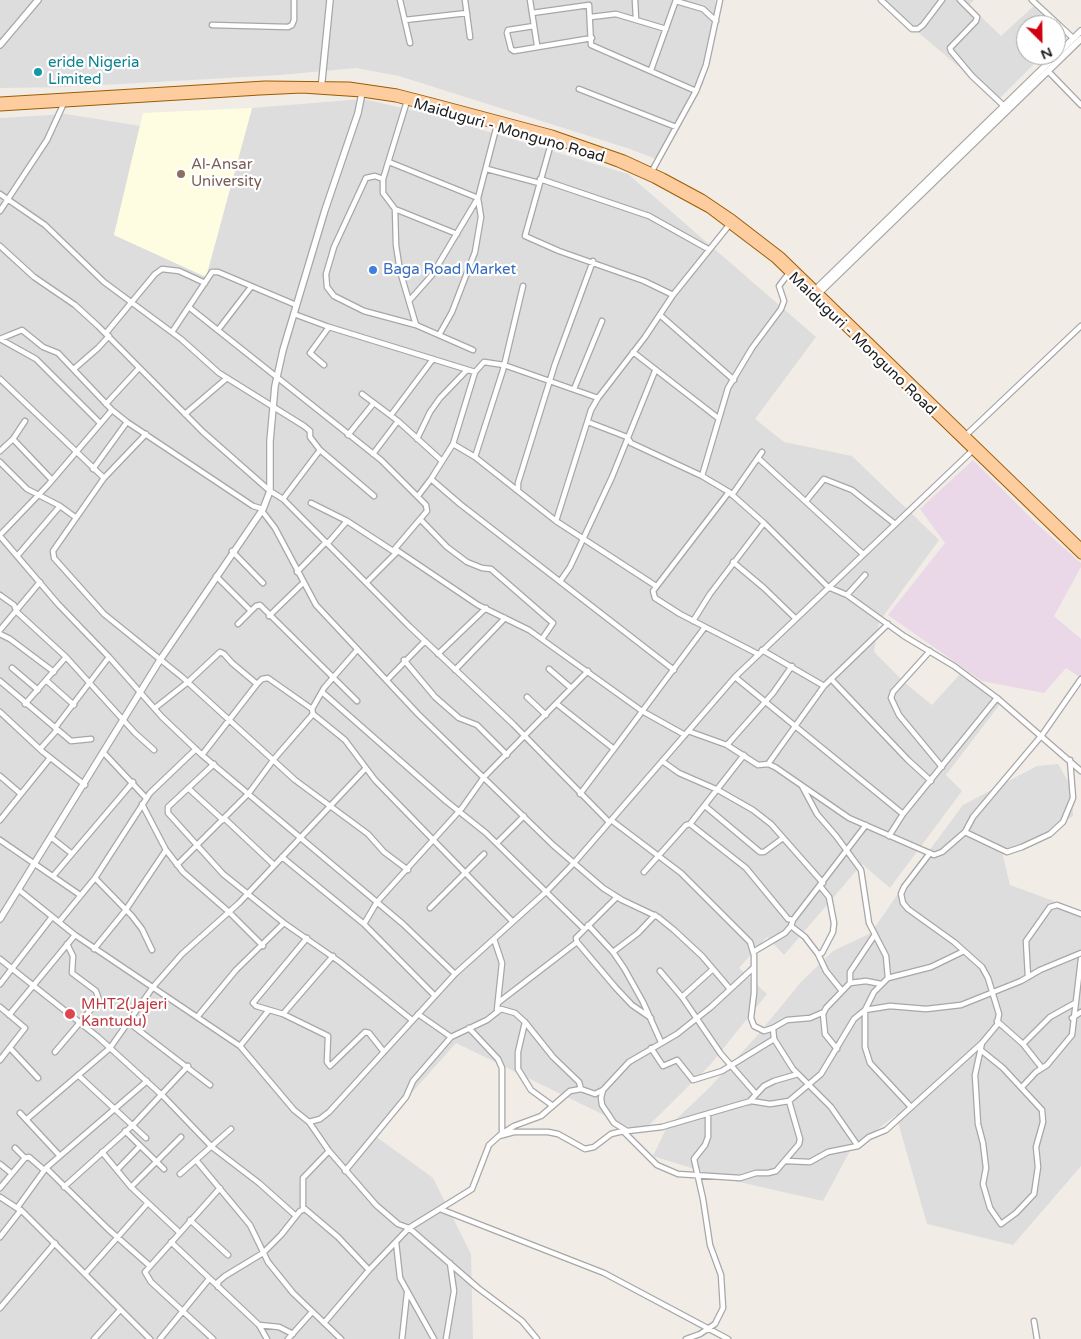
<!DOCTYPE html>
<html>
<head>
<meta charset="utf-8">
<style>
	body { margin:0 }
	#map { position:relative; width:1081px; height:1339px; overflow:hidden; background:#f1ece6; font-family:"Varela Round",sans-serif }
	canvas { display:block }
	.north { position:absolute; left:1016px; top:15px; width:50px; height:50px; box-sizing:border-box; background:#fff; border:1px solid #a6a6a6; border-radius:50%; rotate:157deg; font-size:14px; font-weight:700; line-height:20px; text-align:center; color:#202020 }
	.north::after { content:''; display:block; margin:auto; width:18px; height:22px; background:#d00010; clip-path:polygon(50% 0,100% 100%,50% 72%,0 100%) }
</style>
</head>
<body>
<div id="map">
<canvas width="1081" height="1339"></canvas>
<div class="north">N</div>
</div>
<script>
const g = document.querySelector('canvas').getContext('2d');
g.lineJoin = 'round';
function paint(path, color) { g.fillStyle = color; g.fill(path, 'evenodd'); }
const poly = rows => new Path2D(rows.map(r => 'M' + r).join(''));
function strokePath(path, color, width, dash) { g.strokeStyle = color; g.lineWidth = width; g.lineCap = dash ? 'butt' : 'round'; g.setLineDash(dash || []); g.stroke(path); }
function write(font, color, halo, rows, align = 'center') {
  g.font = font + ' "Varela Round",sans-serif'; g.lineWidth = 4.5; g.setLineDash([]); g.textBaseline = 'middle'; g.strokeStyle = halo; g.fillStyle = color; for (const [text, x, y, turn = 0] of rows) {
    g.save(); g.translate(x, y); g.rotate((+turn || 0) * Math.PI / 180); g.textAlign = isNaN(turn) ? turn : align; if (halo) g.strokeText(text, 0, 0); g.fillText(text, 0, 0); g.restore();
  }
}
paint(poly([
	[0,0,715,0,717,21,704,82,661,161,630,149,399,76,356,68,280,75,67,87,0,88],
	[880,0,974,0,969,5,1001,36,1035,5,1055,25,1026,25,1026,55,1043,55,998,100],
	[363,99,433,115,628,174,816,337,755,419,784,442,852,456,939,540,879,622,874,652,905,683,932,705,963,671,1000,704,946,775,962,791,890,888,862,864,784,955,767,937,739,968,767,994,710,1065,641,1133,456,1043,374,1135,433,1178,471,1254,473,1339,0,1339,0,118,66,114,140,126,114,235,206,277,252,108],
	[1058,764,1072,788,1073,816,1041,837,1002,852,1010,885,1081,911,1081,1166,1013,1245,927,1224,896,1115,850,1151,823,1201,726,1179,653,1156,666,1129,709,1088,755,1038,801,982,833,951,871,933,906,882,963,805,1037,766]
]), '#dedddd');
paint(poly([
	[973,460,1036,523,1081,563,1081,567,1054,616,1081,639,1081,678,1066,668,1044,693,982,681,888,615,945,543,920,509]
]), '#ead8e8');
paint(poly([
	[252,108,206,277,114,235,143,113]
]), '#fffde1');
const minor = poly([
	[400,0,410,43],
	[465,0,470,37],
	[530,0,537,45],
	[635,0,636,19],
	[881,0,912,29,918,29,923,25,942,0],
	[960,0,977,17,976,21,950,48,951,51,972,76,1004,106],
	[1032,0,1073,38],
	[676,1,703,9,716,21],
	[532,13,589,5,591,45,696,91],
	[591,17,616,14,666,29],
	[405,20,467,13],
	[212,25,288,27,292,25,294,20,294,0],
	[534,26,508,30,507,33,511,49,514,51,592,38],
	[651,70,676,0],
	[1048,71,1081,105],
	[579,89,676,127],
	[407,101,383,179,383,193,395,209,457,234],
	[552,140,525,236,559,251,644,281,673,295],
	[389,162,478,198],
	[487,169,539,183],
	[652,171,696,91,706,65,720,0],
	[383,179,375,176,366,178,334,247,326,274,327,287,334,296,364,311,416,325,473,350],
	[540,179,649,216,708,249],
	[0,194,45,225,104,282,181,339,219,373,304,426,310,431,310,437,320,450,374,496],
	[395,209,396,245,400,271,416,325],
	[0,211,47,140,64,103],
	[0,246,34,277,75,305,98,326,203,432,270,491,283,499,409,626,513,724,609,822],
	[409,301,432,275,478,198,497,125],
	[190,308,381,460,426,505,427,511,393,551],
	[294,314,329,327,475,372],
	[660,315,734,380],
	[218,330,251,287],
	[172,332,212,272,218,272,296,305],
	[106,333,155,274,162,269,179,271,205,283],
	[439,335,452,312,475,252,481,217,478,198],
	[0,339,22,330,43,347,58,353,112,410,127,422,253,506,263,509],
	[0,339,36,359,100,423],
	[633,352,718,418],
	[324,365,310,353,329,327],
	[75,368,98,348,109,336],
	[0,379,104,478],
	[574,389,602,321],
	[362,394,398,421,442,461],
	[106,404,139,368],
	[185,414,227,378],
	[391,415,433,359],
	[588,422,627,437,631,443,702,476,729,492,764,523,828,587,847,595,904,636,954,666,997,698,1081,771],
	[146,434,104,478,53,551,54,558,104,614,182,677,295,780,368,834,384,852,408,870],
	[348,435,373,404],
	[964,437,1081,326],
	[13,439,52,480],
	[417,439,430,412,440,398,467,370],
	[453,444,475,457,556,521,656,586],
	[0,451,13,439,25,421],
	[373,454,398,421],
	[475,457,503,370,523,286],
	[758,458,863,554],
	[0,462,27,489,60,506,75,517],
	[93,469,127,422],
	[702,476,728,388,752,348,781,309,784,301,779,286,789,273],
	[431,479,460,504,674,670],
	[518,490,518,483,555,364,593,261],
	[729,492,653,591,655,598,680,614,758,654],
	[732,495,762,452],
	[418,496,431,479,453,444,475,372,484,362,504,365,598,398],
	[283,499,320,450],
	[806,501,824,479,852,490,895,524],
	[311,503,347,521,393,551,398,551,478,605,529,630,642,711,685,735],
	[262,511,275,528,316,605,418,714,553,845,603,888,622,900,658,917,674,930,702,956,730,989],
	[420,519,447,547,467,562,482,568,491,569,553,623,542,639],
	[556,521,591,410,598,398,645,337,673,295,730,224],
	[0,535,48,485,112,410],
	[0,536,58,604,109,657,162,717,202,755,403,924,455,974],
	[328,543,347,521],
	[232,551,263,583],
	[18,555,60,506],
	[733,562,764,588,795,618],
	[297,572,326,542],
	[216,576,251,611],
	[561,580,570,567,612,477,655,371],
	[367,582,398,551],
	[0,595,14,605,17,612,66,657,135,733,154,750],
	[847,595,865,575],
	[269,616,303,583],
	[693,621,710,594,764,523],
	[238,624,256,606,260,605,357,701],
	[0,630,40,582],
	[0,634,10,639,54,672],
	[762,650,824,686],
	[930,651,893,692,891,698,899,715,942,767],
	[438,654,486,608],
	[404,660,435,697,459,718,477,725,507,755],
	[12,668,38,690],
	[549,669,571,688],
	[455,670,505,618],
	[735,677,903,814],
	[831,679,908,760,931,781],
	[387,680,425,641],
	[0,681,71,741,91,739],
	[47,681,74,705],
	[322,692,446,801,486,833,584,929],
	[527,697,546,715],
	[25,704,66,657],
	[557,704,614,749,705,627],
	[155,708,188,682,220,652,224,654,232,663,257,684],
	[312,709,324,688,357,650],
	[0,712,43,752,85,785],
	[55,728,109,657],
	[688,731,727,745,758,765,768,764,775,767,849,818,934,855,942,852,965,832,973,817,1042,735,1081,679],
	[727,745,773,693,792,666],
	[40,749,57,730],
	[103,752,146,798],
	[202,755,257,684,262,679,268,678,312,709,313,714,345,740,375,780,512,921],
	[662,761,679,773,718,790,753,810,771,824,823,883],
	[214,764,168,807,168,813,223,874,284,923,340,962,412,1020],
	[768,764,824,686,888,624],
	[0,776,21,794],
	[802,786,817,814,836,836,861,870,869,923,886,956,888,978],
	[188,788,223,820],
	[580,794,614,749],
	[142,804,166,850,183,872,229,912,263,946],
	[705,806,760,852,764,852,783,838],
	[224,818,274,865],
	[0,820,50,758],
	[611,820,681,873,750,942,754,955,754,967,750,971,711,1007,677,1034,629,1062,603,1090,601,1098,602,1105,614,1123,627,1131],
	[690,824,746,868,788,919,793,920],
	[965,832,1007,852,1022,847,1050,834,1063,822,1073,798,1070,760],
	[889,836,903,814,997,698],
	[52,838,71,853],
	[0,840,80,895],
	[497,843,524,816],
	[282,857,364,924,435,996],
	[177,865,249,793,274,759,313,714],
	[644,872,686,825,690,824,744,755],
	[54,875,133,782],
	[95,878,132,916,142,929,152,950],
	[19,890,75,935,240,1046,294,1110,309,1122,329,1151,376,1205,398,1224,409,1228,478,1288,522,1321,537,1339],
	[617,897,576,938,577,942,616,988,632,1005,651,1018],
	[430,908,484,854],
	[59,922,95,878,150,793,196,749],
	[364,924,377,902,462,808,484,777,588,671],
	[588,925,613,952,624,968,643,1002,661,1042],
	[791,926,805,937,818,954,826,971,842,991],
	[307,938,253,1003,256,1006,283,1014,328,1036,327,1062,330,1066,365,1032,369,1033,384,1052],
	[494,939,502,963,497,1010],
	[94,949,125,911,166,850],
	[613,952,638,933,655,915],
	[753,952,785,933,791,926,793,920,866,825],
	[818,954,822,953,833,932,834,923,829,897,820,886],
	[0,959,98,1037,165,1098,212,1147,259,1183,296,1216],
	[754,967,754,993,751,1018,754,1026,764,1031,773,1028,787,1020,810,1018,824,1012],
	[660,971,682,997,721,1054,755,1093],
	[1028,977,1026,941,1050,907,1057,905,1081,914],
	[850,983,850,972,874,936],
	[0,984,52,917],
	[682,997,713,969],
	[499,1002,577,942],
	[0,1007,25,1028,0,1060],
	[283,1014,333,956],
	[418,1014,451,1037],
	[9,1015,75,935],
	[198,1016,236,970,284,923],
	[1072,1018,1081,1012],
	[997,1021,1023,1044,1042,1068],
	[128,1022,210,1085],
	[525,1022,518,1052,518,1069,531,1090,553,1106],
	[469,1028,498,1059,502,1068,502,1132],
	[773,1028,774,1039,793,1069,831,1107,858,1146],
	[1023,1044,1050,1017,1075,1003],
	[240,1046,269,1010],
	[10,1048,38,1078],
	[651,1048,663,1066,677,1060,693,1080,722,1071,774,1039],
	[837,1049,825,1034,823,1014,826,1008,850,983,866,981,881,984],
	[982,1051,1003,1068,1042,1110,1043,1122,1036,1147,1038,1167,1034,1194,1016,1213,1001,1224,990,1208,983,1184,986,1168,983,1143,978,1124,975,1075,982,1043],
	[55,1052,99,1000,96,991,72,973,73,956,67,944],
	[78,1075,146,1138],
	[1022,1087,1036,1072,1047,1065,1072,1035,1081,959],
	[749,1102,764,1086,774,1081,798,1074],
	[911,1107,870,1063,865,1047,865,1010,874,992,888,978,931,967,964,951],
	[20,1113,59,1155],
	[27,1119,110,1048,153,987,182,954,239,903,366,768],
	[309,1122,320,1119,329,1112,455,974,547,891,574,863,735,677,973,450],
	[125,1131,164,1169],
	[624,1132,657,1165,678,1174,740,1178,756,1173,768,1173,776,1171,799,1144,800,1139,789,1101],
	[500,1135,514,1126,541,1116,570,1091,581,1089,595,1094,603,1090],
	[15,1148,25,1158],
	[102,1152,131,1187,179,1232],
	[196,1160,250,1225,268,1262,293,1293,341,1339],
	[786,1161,810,1162,828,1152,858,1146,869,1137,886,1130,982,1043,997,1025,999,1014,988,978,982,967,954,942,908,909,903,903,901,894,904,887,930,853],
	[0,1164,11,1173],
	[46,1168,108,1229,150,1266],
	[117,1170,140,1146],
	[345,1171,406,1097,413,1081,451,1037,487,1020,501,1009,515,1013,525,1022,553,1057,579,1082,581,1089],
	[180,1174,231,1129],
	[64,1187,134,1124,188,1066],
	[131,1187,181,1137],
	[0,1188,25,1158,29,1157,44,1170],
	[0,1197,23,1212,150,1339],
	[17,1208,46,1168,147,1081],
	[440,1209,604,1273,728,1339],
	[303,1210,303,1178,329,1151],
	[190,1220,228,1255],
	[0,1237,21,1210],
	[171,1242,259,1325,267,1339],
	[396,1242,400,1278,434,1339],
	[85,1274,147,1204],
	[218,1287,218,1282,225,1276,263,1253,281,1235,300,1211,305,1209,338,1237,369,1270],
	[0,1308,55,1243],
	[1034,1321,1037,1339],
	[324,1323,369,1270,409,1228,472,1189,489,1145,499,1136,514,1132,548,1132,558,1134,585,1149,594,1147,611,1134,619,1132,662,1127,751,1101,770,1104,789,1101,821,1074,854,1019,865,1010,890,1006,926,1009,961,1005,1021,981,1040,970,1081,953],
	[259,1325,279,1327,293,1334],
	[94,1339,120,1310],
	[160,1339,209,1279],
	[213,1339,151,1282,145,1272,220,1188],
	[288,1339,312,1312],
	[402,1339,407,1293],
	[446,1339,454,1291,450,1263],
	[686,1339,700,1334,715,1324,723,1308,721,1275,710,1245,703,1199,694,1159,705,1145,708,1137,708,1114]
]);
const tertiary = poly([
	[0,45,38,0],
	[321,90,330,0],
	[814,291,1081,31],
	[817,295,1081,39],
	[0,919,160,660,263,509,270,491,270,441,275,386,283,350,325,210,358,113,362,93]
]);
const primary = poly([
	[0,101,265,85,349,86,397,93,432,102,552,134,624,159,663,177,702,198,733,219,781,256,1081,547],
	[0,107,260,91,302,89,362,93,396,98,497,125,572,146,618,163,654,179,709,209,775,259,1081,555]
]);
strokePath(minor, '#a7a7a7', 7);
strokePath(tertiary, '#a7a7a7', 8);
strokePath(primary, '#9c5c00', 9);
strokePath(minor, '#fff', 4.5);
strokePath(tertiary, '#fff', 5.5);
strokePath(primary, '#fdcd9f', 7);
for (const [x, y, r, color] of [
	[38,72,5,"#0f9aa8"],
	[181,174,5,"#8d6e63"],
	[373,270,5,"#3f7fe0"],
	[70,1014,6,"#e0444e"]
]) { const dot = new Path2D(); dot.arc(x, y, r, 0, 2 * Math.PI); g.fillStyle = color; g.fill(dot); strokePath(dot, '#fff', 2); }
write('15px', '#0d838f', '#fff', [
	["eride Nigeria",48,63],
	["Limited",48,80]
], 'left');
write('15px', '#202020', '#fff', [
	["Maiduguri - Monguno Road",509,131,16],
	["Maiduguri - Monguno Road",862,344,44]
]);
write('15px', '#785e54', '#fff', [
	["Al-Ansar",191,165],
	["University",191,182]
], 'left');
write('15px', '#366cbe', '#fff', [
	["Baga Road Market",383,270]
], 'left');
write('15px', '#be3a42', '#fff', [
	["MHT2(Jajeri",81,1005],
	["Kantudu)",81,1022]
], 'left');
</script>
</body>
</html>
